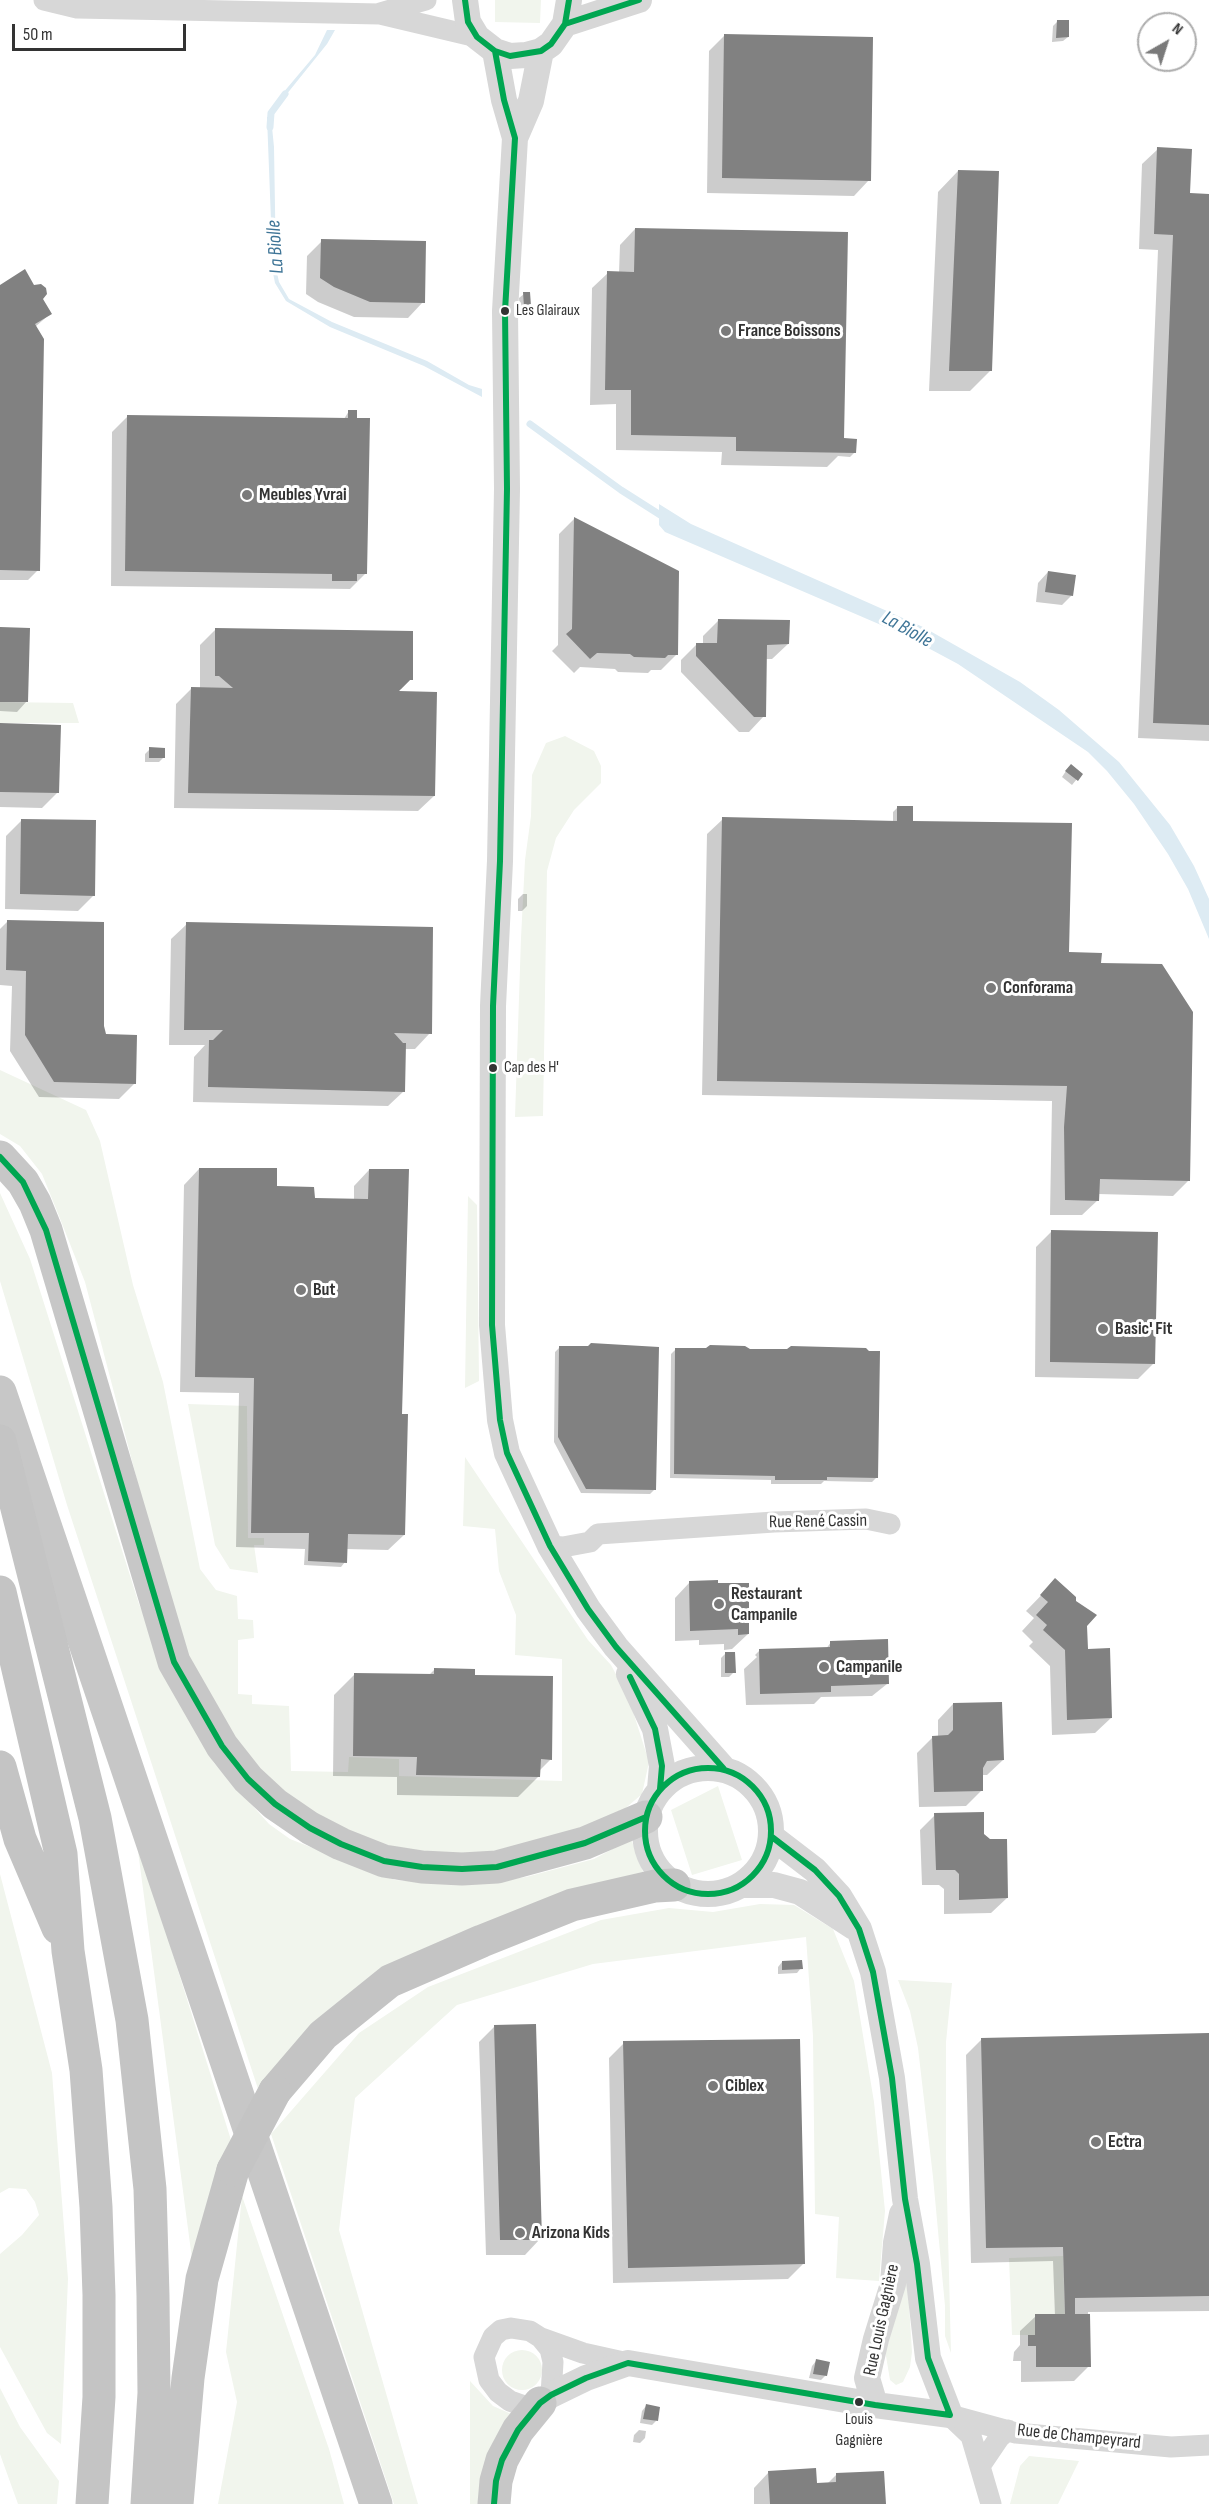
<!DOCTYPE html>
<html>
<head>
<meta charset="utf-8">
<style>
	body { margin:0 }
	#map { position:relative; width:1209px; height:2504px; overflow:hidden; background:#fff; font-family:"Sofia Sans Condensed",sans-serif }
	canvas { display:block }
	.north { position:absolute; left:1137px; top:12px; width:60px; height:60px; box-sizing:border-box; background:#fff; border:2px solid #adadad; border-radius:50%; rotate:39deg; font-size:16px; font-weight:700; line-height:24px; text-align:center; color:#333 }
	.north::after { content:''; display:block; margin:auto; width:21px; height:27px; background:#7a7a7a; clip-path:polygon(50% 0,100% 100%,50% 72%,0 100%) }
	.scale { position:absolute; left:12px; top:24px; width:174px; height:27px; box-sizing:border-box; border:3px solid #333; border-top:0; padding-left:8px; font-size:18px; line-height:21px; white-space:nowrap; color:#333; -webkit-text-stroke:4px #fff; paint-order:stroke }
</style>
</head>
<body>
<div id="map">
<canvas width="1209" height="2504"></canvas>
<div class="north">N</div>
<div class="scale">50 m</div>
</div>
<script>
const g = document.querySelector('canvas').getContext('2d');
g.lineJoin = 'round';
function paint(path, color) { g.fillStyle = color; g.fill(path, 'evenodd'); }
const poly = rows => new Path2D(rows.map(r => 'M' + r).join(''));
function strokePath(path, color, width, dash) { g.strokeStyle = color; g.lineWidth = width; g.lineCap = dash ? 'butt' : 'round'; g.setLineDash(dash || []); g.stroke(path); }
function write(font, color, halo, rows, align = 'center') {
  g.font = font + ' "Sofia Sans Condensed",sans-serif'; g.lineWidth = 6; g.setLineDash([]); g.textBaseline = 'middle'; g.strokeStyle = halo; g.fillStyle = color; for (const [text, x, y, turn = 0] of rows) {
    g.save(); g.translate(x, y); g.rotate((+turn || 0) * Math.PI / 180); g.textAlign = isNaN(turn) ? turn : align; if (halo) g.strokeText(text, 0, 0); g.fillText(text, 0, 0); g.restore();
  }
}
paint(poly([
	[495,0,541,0,540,23,495,22],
	[0,702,73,703,79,723,0,723],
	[565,736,594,751,601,766,601,783,574,810,556,838,547,871,543,1116,515,1117,521,938,525,860,531,816,532,775,546,743],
	[0,1070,86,1110,100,1141,133,1285,163,1382,200,1569,216,1590,237,1596,238,1619,253,1620,254,1638,238,1640,238,1694,252,1695,252,1704,289,1706,291,1771,348,1772,349,1757,399,1759,399,1776,562,1781,562,1659,515,1655,516,1615,499,1571,495,1529,463,1526,465,1457,588,1640,611,1665,629,1699,649,1762,642,1794,613,1819,587,1828,465,1858,418,1853,368,1840,300,1809,247,1756,196,1681,157,1556,85,1282,57,1211,42,1174,20,1146,0,1134],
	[0,1193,30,1259,139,1604,182,1705,214,1763,269,1824,290,1839,395,1880,463,1885,526,1877,594,1859,631,1839,645,1877,475,1931,260,2095,67,1505,0,1281],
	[468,1196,477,1205,479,1381,465,1388],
	[188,1404,247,1406,248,1538,264,1538,264,1545,254,1545,258,1573,230,1569,215,1545],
	[718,1786,742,1860,692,1875,671,1810],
	[136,1836,231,2140,194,2274],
	[0,1874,52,2073,68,2279,61,2444,47,2433,0,2347,0,2254,22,2235,39,2215,35,2202,26,2189,9,2188,0,2193],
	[760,1904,794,1905,833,1929,854,1981,874,2102,885,2211,879,2281,836,2278,839,2217,815,2214,813,2036,806,1937,593,1964,457,2005,355,2098,339,2230,418,2504,394,2504,271,2134,359,2033,428,1987,601,1920,669,1908,713,1912],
	[898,1980,952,1983,946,2042,946,2156,951,2353,945,2336,945,2306,933,2177,918,2048,910,2011],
	[242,2196,329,2449,344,2504,218,2504,237,2402,226,2352],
	[1063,2256,1065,2314,1035,2335,1012,2335,1009,2258],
	[907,2273,912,2352,910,2367,903,2382,896,2385,890,2380,885,2350],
	'502 2370a20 20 0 1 1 40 0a20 20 0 1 1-40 0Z',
	[470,2381,493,2406,516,2416,482,2504,470,2504],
	[0,2388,20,2427,59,2481,57,2504,18,2504,0,2454],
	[1029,2456,1079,2461,1058,2504,1010,2504,1020,2466]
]), '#f1f5ed');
paint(poly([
	[327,30,335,30,327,44,282,100,277,100,315,55],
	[267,117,271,117,274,147,276,268,279,282,289,299,332,322,427,361,469,385,482,389,482,397,424,366,330,327,286,301,275,283,273,273],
	[659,504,691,524,923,627,1020,682,1059,710,1119,762,1170,825,1194,866,1209,899,1209,939,1188,889,1168,854,1134,804,1107,771,1088,752,958,664,902,634,665,532,659,525]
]), '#ddebf3');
paint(poly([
	[1057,22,1068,37,1063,41,1052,42,1053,26],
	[725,35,869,180,854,196,707,193,709,51],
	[1158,149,1189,194,1209,195,1209,741,1138,738,1158,250,1139,249,1142,164],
	[958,171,990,371,970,391,929,391,938,192],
	[635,229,855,452,850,457,838,456,827,467,721,465,722,452,616,450,616,404,590,405,592,288,608,273,619,273,620,245],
	[322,241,423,302,408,318,354,317,318,302,306,294,307,256],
	[0,286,41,299,50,314,35,327,38,570,28,580,0,580],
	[524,294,530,306,525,310,520,311,519,298],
	[349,411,366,573,350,589,111,586,112,432,128,416,344,419],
	[574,519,678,572,677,654,661,670,651,670,648,673,618,672,615,669,580,667,574,673,552,651,558,645,559,534],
	[1048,572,1072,595,1062,605,1036,602,1038,583],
	[719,620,788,644,772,659,765,659,764,716,749,732,739,732,681,672,681,660,697,644,703,644,703,636],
	[0,628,27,701,17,712,0,711],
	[216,629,411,679,401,689,398,689,434,796,418,811,174,808,176,704,191,689,200,689,200,645],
	[0,725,58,792,42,808,0,807],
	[150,749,164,757,159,762,145,762,145,754],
	[1066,771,1081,774,1072,785,1062,777],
	[898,807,912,822,1067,954,1100,964,1188,1181,1173,1196,1098,1194,1098,1200,1082,1215,1050,1215,1052,1101,702,1095,707,834,723,819,893,822,893,812],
	[22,820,94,895,78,911,5,909,6,836],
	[523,894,527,894,527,906,522,911,518,911,518,899],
	[8,921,102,1026,105,1036,135,1083,119,1099,39,1097,10,1051,12,986,0,985,0,929],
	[187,924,430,1033,415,1049,405,1049,404,1091,388,1106,193,1102,194,1057,205,1045,169,1045,171,939],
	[199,1169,313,1202,354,1201,354,1186,369,1170,401,1416,404,1535,388,1550,346,1549,345,1562,341,1567,304,1565,305,1549,236,1547,239,1393,180,1392,184,1185],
	[1051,1232,1154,1363,1138,1379,1035,1377,1036,1247],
	[560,1347,655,1489,650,1494,581,1493,554,1442,555,1352],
	[676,1349,877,1477,872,1482,824,1481,821,1484,771,1484,771,1480,670,1478,671,1354],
	[1056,1580,1086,1651,1111,1718,1095,1733,1052,1735,1050,1666,1029,1646,1033,1642,1022,1631,1034,1618,1026,1611],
	[690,1582,748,1634,732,1649,724,1650,724,1644,699,1645,699,1640,675,1641,675,1598],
	[831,1642,887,1684,872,1696,821,1697,814,1704,746,1705,744,1669,757,1657,755,1655,760,1650,826,1649],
	[725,1654,734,1672,729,1677,721,1677,721,1658],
	[435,1669,474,1677,551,1759,539,1771,539,1776,518,1797,397,1795,397,1777,333,1776,334,1695,355,1674,429,1675],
	[953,1704,1003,1760,987,1775,981,1775,982,1790,966,1806,919,1807,917,1753,933,1737,938,1737,938,1720],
	[935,1815,983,1835,1007,1898,991,1913,944,1914,944,1889,939,1885,922,1885,920,1830],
	[782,1962,801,1968,797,1973,778,1974,778,1967],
	[494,2027,540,2239,525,2255,486,2255,479,2042],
	[1209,2035,1209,2311,1088,2312,1089,2366,1074,2381,1021,2382,1021,2361,1013,2361,1014,2352,1020,2345,1020,2331,1036,2316,1055,2316,1053,2261,971,2263,966,2055,982,2039],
	[624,2043,803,2264,788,2279,613,2283,609,2058],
	[816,2361,826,2375,821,2380,809,2378,812,2366],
	[646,2406,656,2421,652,2425,640,2423,642,2411],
	[639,2430,646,2431,645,2438,640,2443,633,2442,634,2435],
	[769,2472,815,2484,827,2484,837,2474,885,2504,754,2504,754,2488]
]), '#0003');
strokePath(poly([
	[270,127,271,113,285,94],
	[530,424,621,490,665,518]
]), '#ddebf3', 7);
paint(poly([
	[1057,20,1069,20,1069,37,1056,38],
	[724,34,873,37,871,181,722,178],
	[1157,147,1192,149,1190,193,1209,194,1209,725,1153,723,1173,235,1154,234],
	[958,170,999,171,992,371,949,371],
	[635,228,848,232,844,438,857,439,856,453,736,451,736,437,631,435,631,390,605,390,607,271,634,272],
	[321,239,426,241,425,303,370,302,334,287,320,278],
	[25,269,34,285,41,284,46,288,47,294,43,299,52,314,35,324,44,339,40,571,0,570,0,285],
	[523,292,530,292,531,306,524,307],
	[348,410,357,410,357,418,370,418,367,574,357,574,357,581,332,581,332,574,125,571,127,415,348,418],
	[574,517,679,571,678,655,668,655,665,658,634,657,630,654,597,653,590,659,566,634,572,629],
	[1048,571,1076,575,1073,596,1045,592],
	[718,619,790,620,789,644,767,645,766,717,754,717,696,656,696,643,717,643],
	[0,627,30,628,28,702,0,702],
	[215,628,413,631,413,680,410,680,399,691,437,692,435,796,188,793,191,687,233,688,219,676,215,676],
	[0,723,61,725,59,793,0,792],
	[149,747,165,748,165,758,149,758],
	[1071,764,1083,774,1078,781,1065,771],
	[897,806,913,806,913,821,1072,823,1069,952,1102,953,1101,963,1162,964,1193,1012,1190,1181,1100,1179,1099,1201,1065,1200,1064,1127,1067,1086,717,1081,722,817,897,821],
	[21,819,96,820,95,896,20,894],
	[7,920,104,922,104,1026,106,1034,137,1035,136,1084,54,1082,25,1035,26,971,6,970],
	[186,922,433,927,432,1034,394,1033,403,1043,406,1043,405,1092,208,1087,209,1040,213,1040,223,1030,184,1030],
	[199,1168,277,1168,277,1186,314,1187,315,1198,368,1199,369,1169,409,1169,402,1414,408,1414,405,1535,348,1534,347,1563,308,1561,309,1533,251,1533,254,1378,195,1377],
	[1051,1230,1158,1232,1155,1364,1050,1362],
	[591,1343,659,1347,656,1490,586,1489,558,1437,559,1346,588,1346],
	[710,1345,745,1346,750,1349,787,1349,791,1346,866,1348,869,1351,880,1351,878,1478,827,1477,827,1480,775,1480,775,1476,674,1474,675,1348,706,1348],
	[1055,1578,1076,1597,1076,1601,1097,1615,1087,1626,1088,1649,1110,1648,1112,1718,1067,1720,1065,1650,1043,1630,1047,1625,1036,1615,1048,1602,1040,1595],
	[718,1580,718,1583,749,1583,749,1634,738,1635,738,1629,690,1631,689,1581],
	[888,1639,889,1684,831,1686,831,1692,760,1694,759,1649,830,1647,830,1641],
	[725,1652,735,1652,736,1673,725,1673],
	[434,1668,475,1669,475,1675,553,1676,552,1760,541,1759,540,1777,416,1775,417,1757,353,1756,354,1673,434,1674],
	[1002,1702,1004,1760,987,1761,983,1768,983,1791,934,1792,932,1736,948,1735,953,1730,953,1703],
	[984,1812,984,1834,990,1839,1007,1839,1008,1898,959,1900,959,1874,955,1870,936,1870,934,1813],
	[802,1960,803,1969,782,1970,782,1961],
	[536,2024,542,2240,500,2240,494,2025],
	[1209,2033,1209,2296,1075,2298,1075,2314,1090,2314,1091,2367,1036,2367,1036,2346,1028,2346,1028,2335,1035,2335,1035,2314,1065,2314,1063,2247,986,2248,981,2038],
	[800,2039,805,2264,628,2268,623,2041],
	[816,2359,830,2362,827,2376,813,2374],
	[646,2404,660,2407,658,2421,643,2419],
	[816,2468,817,2483,836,2482,836,2473,884,2471,886,2504,770,2504,768,2471]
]), '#818181');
strokePath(poly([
	[44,0,77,8,380,14,477,37],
	[380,13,426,0],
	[550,1546,563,1547,590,1542,598,1534,774,1522,866,1519,890,1524],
	[541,2338,583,2353,628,2363],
	[540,2403,524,2406,510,2401,498,2392,489,2380,484,2357,493,2337,501,2330,511,2328,530,2331,541,2338,550,2349,553,2362,551,2395],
	[950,2415,1016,2433,1171,2447,1209,2445],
	[950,2416,971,2436,991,2504],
	[980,2466,999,2438,1008,2430]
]), '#d7d7d7', 21);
strokePath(poly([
	[465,0,468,22,477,37,495,51,510,56,526,55,541,51,551,44,565,24,569,0],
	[565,24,639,0],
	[495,51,504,100,515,138,505,311,507,489,500,861,493,1006,492,1325,500,1420,507,1453,550,1546,588,1609,616,1647,724,1769],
	[515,138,531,101,541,51],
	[629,1674,655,1729,662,1766,660,1789],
	'645 1831a63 63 0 1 1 126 0a63 63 0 1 1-126 0Z',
	[741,1885,774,1885,800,1892,854,1927],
	[540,2403,551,2395,586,2378,628,2363,875,2405,950,2415,928,2358,917,2264,905,2199,892,2078,873,1972,859,1929,839,1896,815,1870,772,1837],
	[875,2405,867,2378,876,2339,893,2284,896,2243,902,2214]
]), '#d7d7d7', 26);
strokePath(poly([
	[0,1157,23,1182,35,1203,46,1230,174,1662,222,1746,248,1779,275,1804,310,1828,341,1844,384,1861,422,1867,462,1869,497,1867,585,1843,646,1817],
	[0,1392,376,2504],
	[494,2504,496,2481,502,2460,518,2430,540,2403]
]), '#c7c7c7', 33);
strokePath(poly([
	[0,1441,95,1818,132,2020,150,2189,153,2296,154,2393,147,2504],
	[0,1592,61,1854,68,1951,86,2070,96,2207,99,2295,99,2397,92,2504],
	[0,1767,20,1839,58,1928],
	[275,2091,323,2035,390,1981,482,1941,572,1905,655,1886,674,1885],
	[177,2504,188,2378,202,2279,233,2170]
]), '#c4c4c4', 33);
strokePath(poly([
	[233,2170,275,2091]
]), '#c4c4c4', 33);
strokePath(poly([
	[465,0,468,22,477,37,495,51,510,56,541,51,551,44,565,24,569,0],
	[565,24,639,0],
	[495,51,504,100,515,138,505,311,507,489,500,861,493,1006,492,1325,500,1420,507,1453,550,1546,588,1609,616,1647,724,1769],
	[0,1157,23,1182,46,1230,174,1662,222,1746,248,1779,275,1804,310,1828,341,1844,384,1861,422,1867,462,1869,497,1867,585,1843,646,1817],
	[630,1677,655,1729,662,1766,660,1789],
	'645 1831a63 63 0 1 1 126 0a63 63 0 1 1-126 0Z',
	[494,2504,496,2481,502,2460,518,2430,540,2403,551,2395,586,2378,628,2363,875,2405,950,2415,928,2358,917,2264,905,2199,892,2078,873,1972,859,1929,839,1896,815,1870,772,1837]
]), '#00a651', 6);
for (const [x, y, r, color] of [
	[505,311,5,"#333"],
	[726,331,6,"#7a7a7a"],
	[247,495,6,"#7a7a7a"],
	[991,988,6,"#7a7a7a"],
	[493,1068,5,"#333"],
	[301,1290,6,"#7a7a7a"],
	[1103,1329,6,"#7a7a7a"],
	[719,1604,6,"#7a7a7a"],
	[824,1667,6,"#7a7a7a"],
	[713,2086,6,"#7a7a7a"],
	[1096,2142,6,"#7a7a7a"],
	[520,2233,6,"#7a7a7a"],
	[859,2402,5,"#333"]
]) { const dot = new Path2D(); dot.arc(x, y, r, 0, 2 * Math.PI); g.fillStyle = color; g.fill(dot); strokePath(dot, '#fff', 2); }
write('16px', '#333', '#fff', [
	["Les Glairaux",516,311],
	["Cap des H'",504,1068],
	["Louis",859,2420,"center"],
	["Gagnière",859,2441,"center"]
], 'left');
write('bold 18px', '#333', '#fff', [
	["France Boissons",738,331],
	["Meubles Yvrai",259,495],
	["Conforama",1003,988],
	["But",313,1290],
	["Basic' Fit",1115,1329],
	["Restaurant",731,1594],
	["Campanile",731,1615],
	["Campanile",836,1667],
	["Ciblex",725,2086],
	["Ectra",1108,2142],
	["Arizona Kids",532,2233]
], 'left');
write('18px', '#333', '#fff', [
	["Rue René Cassin",818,1522,-1],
	["Rue Louis Gagnière",882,2320,-78],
	["Rue de Champeyrard",1079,2437,6]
]);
write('italic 20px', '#3f7597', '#fff', [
	["La Biolle",276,247,-94],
	["La Biolle",907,630,29]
]);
</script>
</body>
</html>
